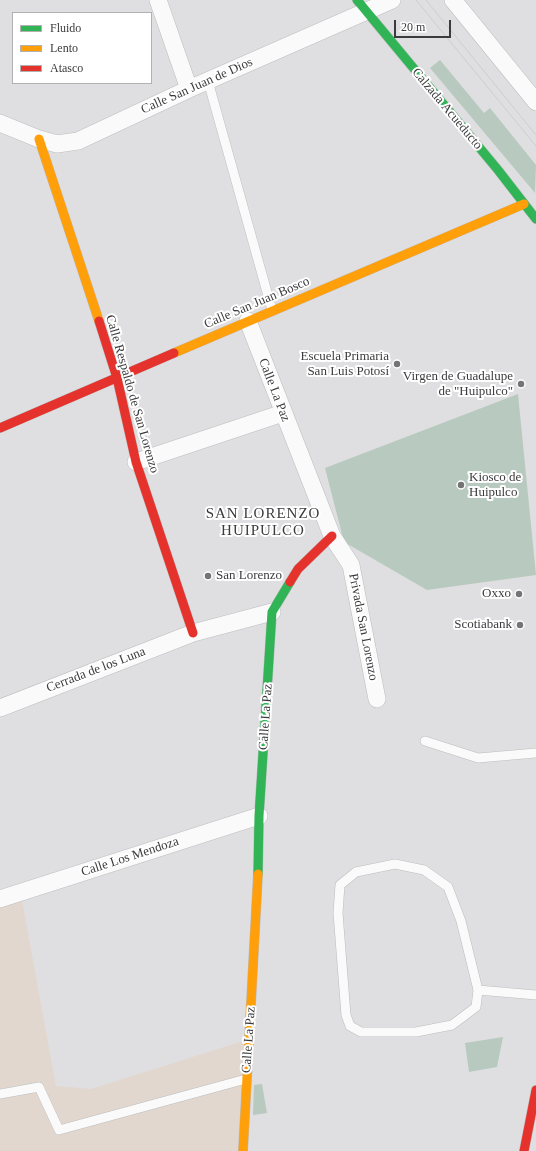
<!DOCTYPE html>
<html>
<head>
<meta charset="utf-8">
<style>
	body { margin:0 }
	#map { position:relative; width:536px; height:1151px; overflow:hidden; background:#dfdfe1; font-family:Georgia,serif }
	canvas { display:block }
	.legend { position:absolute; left:12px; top:12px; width:140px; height:72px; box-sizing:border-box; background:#fff; border:1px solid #b1b1b1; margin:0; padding:5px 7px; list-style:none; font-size:12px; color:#3b3b3d }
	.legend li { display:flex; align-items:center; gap:8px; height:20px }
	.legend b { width:20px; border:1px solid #b1b1b1 }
	.scale { position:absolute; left:394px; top:20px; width:57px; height:18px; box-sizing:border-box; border:2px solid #3b3b3d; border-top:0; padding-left:5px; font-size:12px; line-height:14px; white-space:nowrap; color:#3b3b3d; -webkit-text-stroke:3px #fff; paint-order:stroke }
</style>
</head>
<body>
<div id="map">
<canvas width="536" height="1151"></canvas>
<ul class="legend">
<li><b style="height:5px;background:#30b455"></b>Fluido</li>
<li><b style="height:5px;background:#ff9f0a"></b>Lento</li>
<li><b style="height:5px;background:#e5322d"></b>Atasco</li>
</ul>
<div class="scale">20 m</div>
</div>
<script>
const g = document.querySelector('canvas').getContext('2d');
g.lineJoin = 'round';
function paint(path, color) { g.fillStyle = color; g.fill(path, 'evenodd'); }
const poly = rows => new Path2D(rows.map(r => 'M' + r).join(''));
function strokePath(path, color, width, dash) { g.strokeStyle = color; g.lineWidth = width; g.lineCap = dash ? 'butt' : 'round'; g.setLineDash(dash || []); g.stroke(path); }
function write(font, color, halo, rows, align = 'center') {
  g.font = font + ' Georgia,serif'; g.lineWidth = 4; g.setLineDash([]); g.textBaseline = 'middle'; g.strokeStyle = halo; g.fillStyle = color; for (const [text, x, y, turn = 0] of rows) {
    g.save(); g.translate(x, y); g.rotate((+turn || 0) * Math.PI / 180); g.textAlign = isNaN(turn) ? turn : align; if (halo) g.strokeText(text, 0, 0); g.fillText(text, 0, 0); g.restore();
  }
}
paint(poly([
	[22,900,56,1086,91,1089,243,1041,239,1151,0,1151,0,907]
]), '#e1d7cf');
paint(poly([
	[440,60,484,113,490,108,536,165,535,193,430,68],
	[518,394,536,575,427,590,344,542,325,468],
	[503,1037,497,1067,469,1072,465,1043],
	[262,1084,267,1113,253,1115,254,1085]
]), '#b8cabf');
const lane = poly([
	[208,81,272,310],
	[425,741,478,758,536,753],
	[395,864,424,870,448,887,461,921,478,990,476,1007,452,1025,416,1032,361,1032,350,1026,346,1015,338,913,340,885,356,872,395,864],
	[478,990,536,995],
	[0,1094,39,1087,59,1130,246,1079]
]);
const street = poly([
	[158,0,189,89],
	[453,0,536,102],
	[0,123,39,139,57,144,78,141,189,89,392,0],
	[248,321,332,536,351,565,377,699],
	[136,462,283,413],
	[0,708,193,633,272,612],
	[0,899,259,816]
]);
const fast = poly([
	[357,0,498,170,536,219],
	[258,874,259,816,272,612,290,582]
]);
const slow = poly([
	[39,139,99,321],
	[174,353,524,204],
	[243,1151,258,874]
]);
const jam = poly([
	[99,321,117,378,136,462,193,633],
	[0,428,174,353],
	[290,582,298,569,332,536],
	[524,1151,536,1090]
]);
strokePath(lane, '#bcbdbe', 10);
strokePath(street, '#bcbdbe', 18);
strokePath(fast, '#bcbdbe', 10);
strokePath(slow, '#bcbdbe', 10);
strokePath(jam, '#bcbdbe', 10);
strokePath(lane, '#fafafa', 9);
strokePath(street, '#fafafa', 17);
strokePath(fast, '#30b455', 9);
strokePath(slow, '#ff9f0a', 9);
strokePath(jam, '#e5322d', 9);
strokePath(poly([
	[416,0,536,146],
	[426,0,536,135]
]), '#cdcdce', 1);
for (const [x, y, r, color] of [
	[397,364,4,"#747476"],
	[521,384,4,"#747476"],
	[461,485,4,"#747476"],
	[208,576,4,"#747476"],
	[519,594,4,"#747476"],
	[520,625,4,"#747476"]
]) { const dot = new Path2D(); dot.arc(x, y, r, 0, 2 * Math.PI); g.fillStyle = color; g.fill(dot); strokePath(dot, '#fff', 1.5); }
write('13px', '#3b3b3d', '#fff', [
	["Calle San Juan de Dios",197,86,-24],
	["Calzada Acueducto",447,109,50],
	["Calle San Juan Bosco",257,303,-23],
	["Calle La Paz",274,390,69],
	["Calle Respaldo de San Lorenzo",132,394,74],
	["Privada San Lorenzo",363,627,79],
	["Cerrada de los Luna",96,670,-21],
	["Calle La Paz",266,717,-86],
	["Calle Los Mendoza",130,857,-18],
	["Calle La Paz",249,1040,-86]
]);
write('13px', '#3b3b3d', '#fff', [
	["Escuela Primaria",389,357],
	["San Luis Potosí",389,372],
	["Virgen de Guadalupe",513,377],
	["de \"Huipulco\"",513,392],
	["Kiosco de",469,478,"left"],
	["Huipulco",469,493,"left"],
	["San Lorenzo",216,576,"left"],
	["Oxxo",511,594],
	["Scotiabank",512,625]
], 'right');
g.letterSpacing = '1px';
write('15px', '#3b3b3d', '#fff', [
	["SAN LORENZO",263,514],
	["HUIPULCO",263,531]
]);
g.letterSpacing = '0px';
</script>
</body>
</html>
